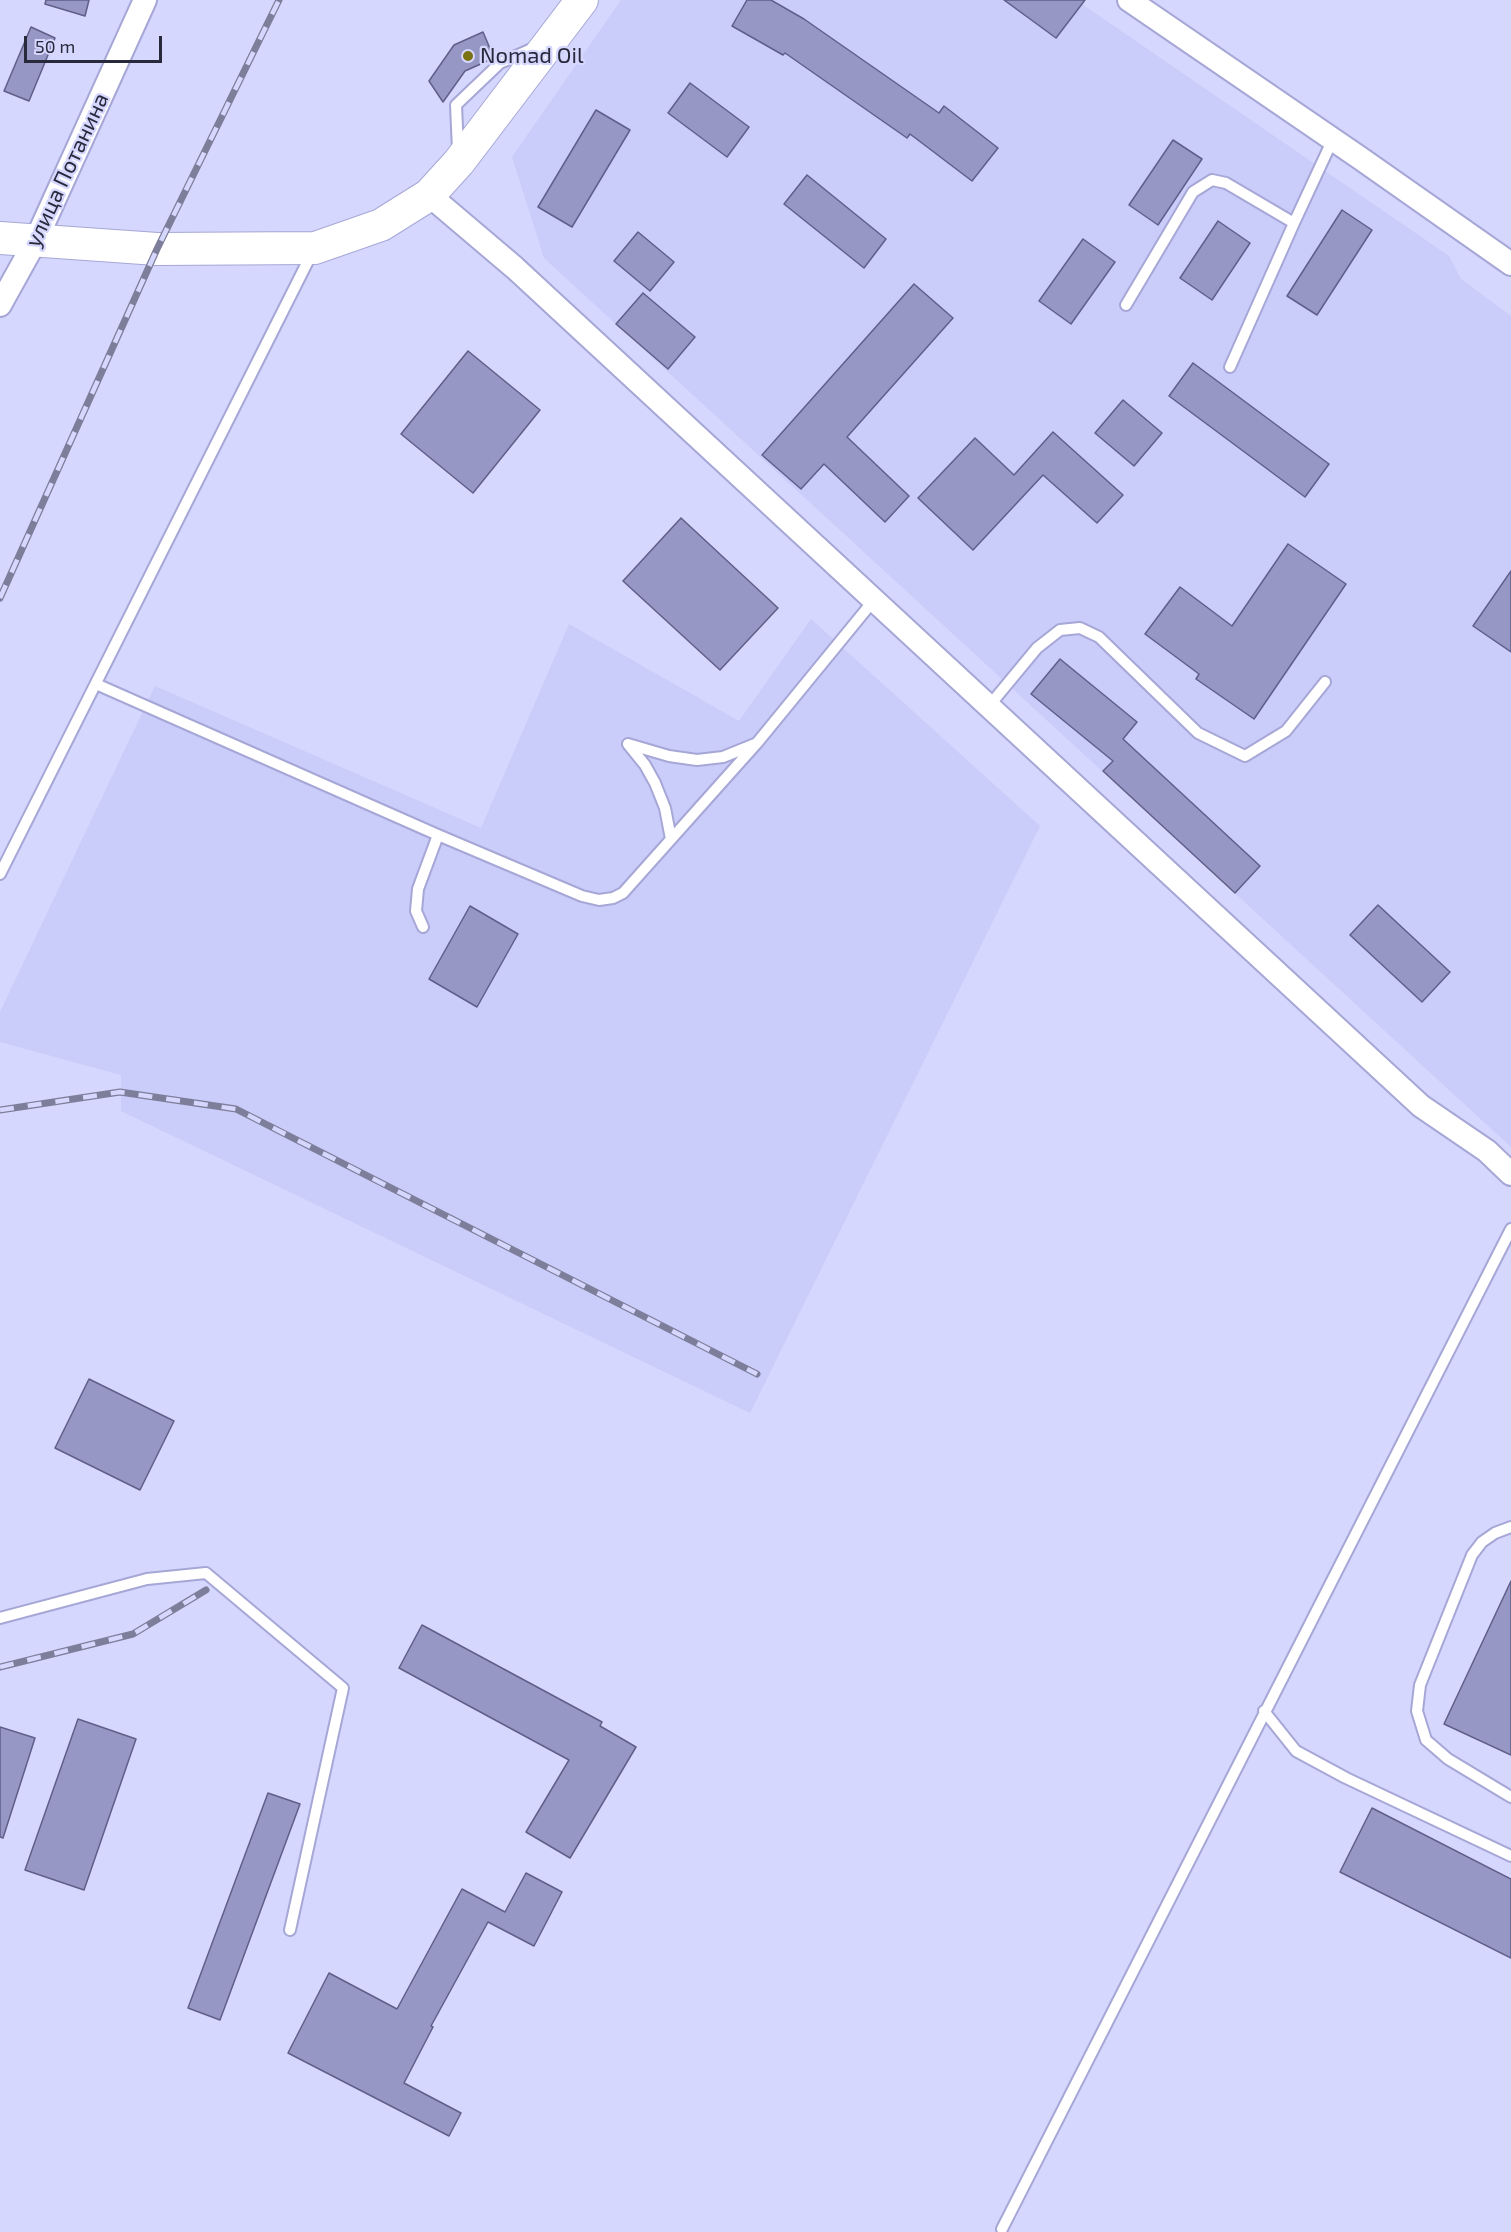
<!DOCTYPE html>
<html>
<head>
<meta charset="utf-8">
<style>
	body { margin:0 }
	#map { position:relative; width:1511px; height:2232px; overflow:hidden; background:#d5d7fe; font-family:"Exo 2",sans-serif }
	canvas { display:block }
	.scale { position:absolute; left:24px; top:36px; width:138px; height:27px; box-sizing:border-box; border:3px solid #29293c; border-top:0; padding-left:8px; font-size:18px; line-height:21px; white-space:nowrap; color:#29293c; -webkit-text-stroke:4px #d5d7fe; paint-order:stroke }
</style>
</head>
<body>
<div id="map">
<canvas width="1511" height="2232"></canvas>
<div class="scale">50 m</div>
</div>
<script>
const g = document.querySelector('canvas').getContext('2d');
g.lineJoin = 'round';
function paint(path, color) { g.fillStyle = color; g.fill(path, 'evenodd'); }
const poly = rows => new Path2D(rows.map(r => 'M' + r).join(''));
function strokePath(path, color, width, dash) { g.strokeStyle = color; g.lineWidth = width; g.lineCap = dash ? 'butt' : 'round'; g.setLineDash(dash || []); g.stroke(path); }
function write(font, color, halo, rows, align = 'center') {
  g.font = font + ' "Exo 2",sans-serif'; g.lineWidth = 4.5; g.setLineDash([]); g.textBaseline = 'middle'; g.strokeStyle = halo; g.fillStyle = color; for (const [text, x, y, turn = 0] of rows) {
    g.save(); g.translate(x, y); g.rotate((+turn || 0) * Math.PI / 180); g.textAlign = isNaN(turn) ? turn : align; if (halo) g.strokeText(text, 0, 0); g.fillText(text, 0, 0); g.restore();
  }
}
paint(poly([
	[621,0,1076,0,1449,256,1461,279,1511,316,1511,1147,544,258,512,157],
	[811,619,1040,826,750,1413,121,1111,121,1075,0,1042,0,1012,155,686,481,828,569,624,739,721]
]), '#caccf9');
const building = poly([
	[46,0,89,0,85,16,45,4,46,0],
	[747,0,771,0,804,19,939,113,944,106,998,148,972,181,910,134,907,138,785,53,783,55,732,26,747,0],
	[1004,0,1085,0,1056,38,1004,0],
	[31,27,55,38,29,101,4,91,31,27],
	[483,32,494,58,465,71,443,102,429,81,454,45,483,32],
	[690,83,749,127,727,157,668,113,690,83],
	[596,110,630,130,572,227,538,207,596,110],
	[1173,140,1202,159,1158,225,1129,205,1173,140],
	[807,175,886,239,864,268,784,204,807,175],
	[1342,210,1372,230,1317,315,1287,296,1342,210],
	[1218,221,1250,243,1212,300,1180,278,1218,221],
	[638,232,674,262,650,291,614,261,638,232],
	[1083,239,1115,262,1071,324,1039,301,1083,239],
	[914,284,953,318,847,437,909,496,885,522,824,464,801,489,762,455,914,284],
	[643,293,695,337,668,369,616,324,643,293],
	[468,351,540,410,473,493,401,434,468,351],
	[1193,363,1329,464,1305,497,1169,396,1193,363],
	[1123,400,1162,433,1134,466,1095,433,1123,400],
	[1053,432,1123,495,1097,523,1043,475,973,550,918,498,975,438,1014,475,1053,432],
	[681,518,778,608,720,670,623,581,681,518],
	[1288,544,1346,584,1254,719,1196,679,1199,674,1145,634,1180,587,1232,626,1288,544],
	[1511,571,1511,652,1473,626,1511,571],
	[1060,659,1137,722,1123,739,1260,866,1235,893,1103,771,1113,761,1031,694,1060,659],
	[1378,905,1450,972,1422,1002,1350,935,1378,905],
	[470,906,518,934,477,1007,429,979,470,906],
	[89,1379,174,1421,140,1490,55,1448,89,1379],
	[1511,1581,1511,1755,1444,1724,1511,1581],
	[422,1625,602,1722,600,1726,636,1747,570,1858,526,1832,569,1760,399,1668,422,1625],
	[78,1719,136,1739,84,1890,25,1870,78,1719],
	[0,1727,35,1738,3,1838,0,1837,0,1727],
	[268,1793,300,1804,220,2020,188,2008,268,1793],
	[1372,1808,1511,1879,1511,1958,1340,1872,1372,1808],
	[526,1873,562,1892,534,1946,488,1922,431,2026,433,2027,404,2083,461,2113,449,2136,288,2053,329,1973,397,2009,462,1889,505,1912,526,1873]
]);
paint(building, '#9697c5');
strokePath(building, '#5f5f8a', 1.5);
const lane = poly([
	[458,150,456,105,500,63,534,48],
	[1126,305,1193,192,1212,180,1226,183,1294,223],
	[1230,367,1294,223,1333,139],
	[96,684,438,835,582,896,599,900,613,898,623,893,757,743,874,600],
	[989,706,1037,648,1060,630,1080,628,1099,637,1198,733,1245,756,1286,731,1325,682],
	[628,744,669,756,697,760,723,757,755,744],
	[628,744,645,765,655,783,665,808,671,839],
	[0,874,312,253],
	[423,927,416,911,418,889,438,835],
	[1511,1527,1495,1533,1482,1542,1472,1555,1420,1685,1417,1711,1426,1740,1448,1759,1511,1797],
	[0,1618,147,1579,206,1573,343,1688,290,1930],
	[1264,1711,1296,1751,1346,1778,1511,1856],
	[1002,2229,1511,1229]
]);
const street = poly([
	[1129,0,1360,158,1511,264],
	[429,195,515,268,1421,1106,1487,1151,1511,1174],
	[0,305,36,240,145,0]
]);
const secondary = poly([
	[0,238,157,249,315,248,381,225,429,195,459,162,582,0]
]);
strokePath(lane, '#a6a7d6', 14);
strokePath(street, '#a6a7d6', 26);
strokePath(secondary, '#a6a7d6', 34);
strokePath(lane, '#fff', 10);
strokePath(street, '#fff', 22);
strokePath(secondary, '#fff', 32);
const rail = poly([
	[0,598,157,249,279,0],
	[0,1110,120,1092,236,1109,757,1374],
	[0,1667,133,1634,206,1590]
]);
strokePath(rail, '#7d7e9a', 7);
strokePath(rail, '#d5d7fe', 4.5, [14]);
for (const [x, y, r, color] of [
	[468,56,6,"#7b7214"]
]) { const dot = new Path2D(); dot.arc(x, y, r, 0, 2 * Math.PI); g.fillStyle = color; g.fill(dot); strokePath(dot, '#d5d7fe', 2); }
write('22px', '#29293c', '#d5d7fe', [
	["Nomad Oil",480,56]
], 'left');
write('22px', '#29293c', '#d5d7fe', [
	["улица Потанина",67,170,-65]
]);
</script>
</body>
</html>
